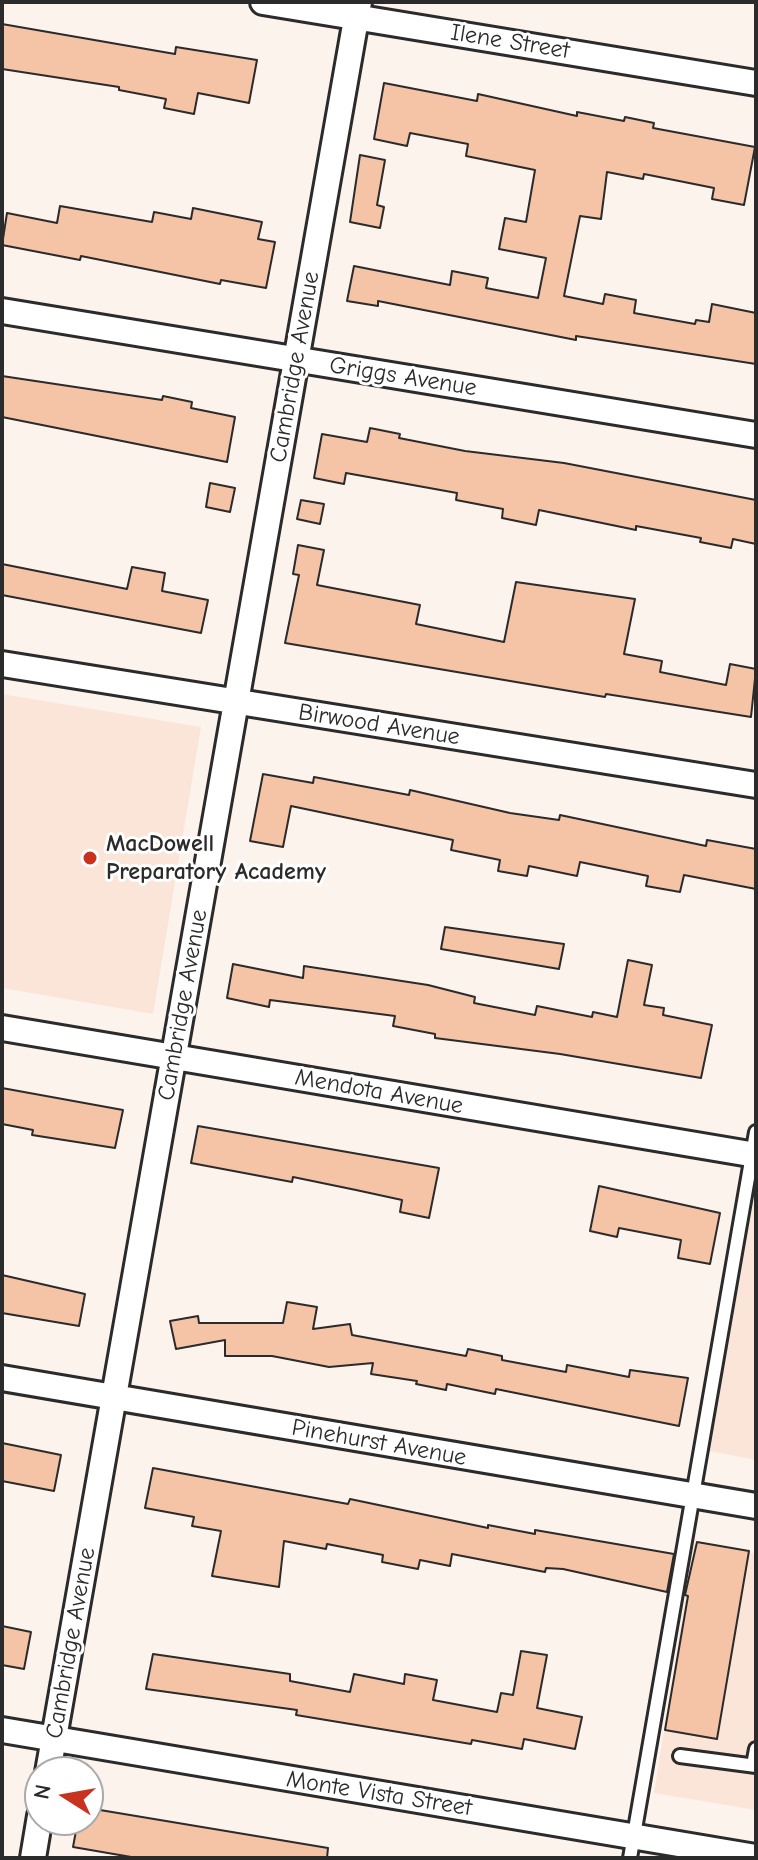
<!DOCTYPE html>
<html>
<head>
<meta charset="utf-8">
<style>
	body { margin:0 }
	#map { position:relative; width:758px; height:1860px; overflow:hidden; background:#fdf3ed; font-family:"Comic Neue",sans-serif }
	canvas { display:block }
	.frame { position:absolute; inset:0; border:4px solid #2b2b2b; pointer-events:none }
	.north { position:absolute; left:24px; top:1756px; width:80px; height:80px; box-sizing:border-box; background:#fff; border:2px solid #aaa; border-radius:50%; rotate:281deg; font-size:22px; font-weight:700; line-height:32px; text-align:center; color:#2b2b2b }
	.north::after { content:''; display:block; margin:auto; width:28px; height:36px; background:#c8321e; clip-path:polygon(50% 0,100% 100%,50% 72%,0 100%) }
</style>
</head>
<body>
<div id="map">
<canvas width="758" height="1860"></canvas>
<div class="frame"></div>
<div class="north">N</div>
</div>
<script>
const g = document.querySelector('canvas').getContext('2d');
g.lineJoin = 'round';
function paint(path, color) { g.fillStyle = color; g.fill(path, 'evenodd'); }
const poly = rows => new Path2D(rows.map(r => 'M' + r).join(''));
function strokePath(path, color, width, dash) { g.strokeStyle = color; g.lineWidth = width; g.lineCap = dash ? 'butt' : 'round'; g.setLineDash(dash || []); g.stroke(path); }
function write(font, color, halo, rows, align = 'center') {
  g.font = font + ' "Comic Neue",sans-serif'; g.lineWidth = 6; g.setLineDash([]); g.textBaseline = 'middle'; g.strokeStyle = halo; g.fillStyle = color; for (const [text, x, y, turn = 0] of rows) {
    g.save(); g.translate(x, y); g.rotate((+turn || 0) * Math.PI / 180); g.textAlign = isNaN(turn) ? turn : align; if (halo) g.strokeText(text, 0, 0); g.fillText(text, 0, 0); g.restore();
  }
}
paint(poly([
	[2,694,201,727,153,1014,2,988],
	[755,1193,756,1193,756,1460,709,1451],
	[694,1544,756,1554,756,1810,654,1793]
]), '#fbe5d8');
const building = poly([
	[2,24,175,54,176,47,257,60,249,103,198,93,194,114,164,108,166,99,119,90,119,87,2,69,2,24],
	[384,83,477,101,478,94,577,116,577,112,624,121,625,117,654,123,653,128,755,147,744,205,712,199,714,188,644,174,643,179,607,172,601,219,580,216,564,296,603,304,605,294,636,300,634,313,695,324,696,320,709,322,712,304,756,313,756,364,576,336,576,340,378,301,378,306,347,301,354,266,450,285,452,271,488,278,486,288,538,298,546,258,499,249,505,218,526,222,535,170,466,156,468,144,410,133,407,146,374,139,384,83],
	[360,155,385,160,377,205,384,207,380,228,350,222,360,155],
	[60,206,152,222,154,212,191,219,193,208,262,222,258,239,275,242,266,288,221,280,220,284,81,256,80,260,2,245,7,213,57,223,60,206],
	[2,376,162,400,163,396,192,402,191,408,235,417,227,462,2,417,2,376],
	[370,428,400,434,399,438,465,451,564,463,756,500,756,544,733,539,731,548,700,542,701,538,636,526,636,530,539,510,536,525,502,518,503,509,456,500,457,493,346,473,344,484,314,478,322,434,367,442,370,428],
	[210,483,235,488,230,512,206,507,210,483],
	[301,500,324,504,320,524,297,519,301,500],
	[298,545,324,550,317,585,420,605,416,624,504,642,516,582,635,599,624,654,662,661,660,672,726,685,730,664,756,669,751,717,606,694,605,697,285,643,299,575,293,574,298,545],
	[2,564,127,589,132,567,165,573,162,591,208,600,201,633,2,595,2,564],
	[263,774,313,783,314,777,409,795,410,790,510,813,559,820,560,815,706,846,707,840,756,849,756,889,684,875,680,892,646,886,648,876,580,862,577,876,529,866,527,876,498,871,500,860,451,850,453,840,291,806,283,847,250,841,263,774],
	[445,927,564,944,559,969,441,949,445,927],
	[628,960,652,965,644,1005,664,1008,663,1015,712,1025,701,1078,560,1054,435,1038,435,1034,393,1026,395,1016,270,1000,269,1007,227,998,233,964,303,978,304,966,428,985,475,997,474,1003,535,1015,537,1006,592,1017,593,1012,617,1017,628,960],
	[2,1088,123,1110,115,1148,32,1135,33,1130,2,1124,2,1088],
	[198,1126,439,1168,429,1218,400,1212,402,1200,356,1190,293,1177,292,1182,191,1163,198,1126],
	[599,1186,720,1213,710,1264,678,1258,681,1240,619,1228,617,1237,590,1231,599,1186],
	[2,1275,85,1294,79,1326,2,1313,2,1275],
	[287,1302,317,1307,313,1329,350,1324,352,1335,466,1356,468,1349,502,1356,502,1360,566,1372,567,1365,629,1377,630,1370,688,1378,679,1426,496,1389,495,1394,447,1384,446,1390,416,1384,417,1381,371,1374,373,1363,329,1367,272,1356,225,1356,225,1340,176,1349,170,1321,198,1316,199,1323,283,1323,287,1302],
	[2,1443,61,1455,54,1491,2,1481,2,1443],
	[153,1468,348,1504,350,1499,488,1528,488,1525,535,1534,535,1530,674,1554,667,1592,563,1569,546,1568,545,1572,452,1554,450,1566,420,1560,418,1569,382,1562,383,1555,327,1544,326,1549,284,1541,279,1587,212,1576,221,1531,192,1526,194,1517,145,1508,153,1468],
	[697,1542,749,1551,717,1739,665,1730,688,1596,685,1595,697,1542],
	[2,1626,31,1632,24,1669,2,1665,2,1626],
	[521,1651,547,1655,537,1708,582,1717,575,1749,524,1739,522,1749,472,1740,471,1744,296,1715,297,1710,146,1689,153,1654,290,1674,290,1681,350,1692,354,1674,404,1684,405,1674,437,1680,433,1700,497,1712,501,1693,513,1695,521,1651],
	[88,1808,328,1848,327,1858,137,1858,73,1847,78,1820,88,1820,88,1808]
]);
paint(building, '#f5c3a6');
strokePath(building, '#2b2b2b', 2);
const lane = poly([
	[680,1756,756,1766],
	[753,1765,756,1749],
	[630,1858,756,1132]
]);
const street = poly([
	[263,2,756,83],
	[2,311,756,435],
	[2,664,756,785],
	[2,1028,756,1155],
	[2,1378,756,1506],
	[2,1730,756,1857],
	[48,1772,359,2],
	[33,1858,40,1816]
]);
strokePath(lane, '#2b2b2b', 18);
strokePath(street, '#2b2b2b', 30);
strokePath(lane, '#fff', 12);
strokePath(street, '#fff', 24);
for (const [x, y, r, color] of [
	[90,858,8,"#c8321e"]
]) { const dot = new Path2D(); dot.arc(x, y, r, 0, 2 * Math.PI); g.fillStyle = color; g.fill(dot); strokePath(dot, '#fff', 3); }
write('24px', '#2b2b2b', '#fff', [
	["Ilene Street",510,42,9],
	["Cambridge Avenue",295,367,-80],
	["Griggs Avenue",403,377,9],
	["Birwood Avenue",379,725,9],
	["Cambridge Avenue",183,1005,-80],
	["Mendota Avenue",379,1092,10],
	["Pinehurst Avenue",379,1443,10],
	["Cambridge Avenue",71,1643,-80],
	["Monte Vista Street",379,1794,9]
]);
write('bold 24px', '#2b2b2b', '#fff', [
	["MacDowell",106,844],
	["Preparatory Academy",106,872]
], 'left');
</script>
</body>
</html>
